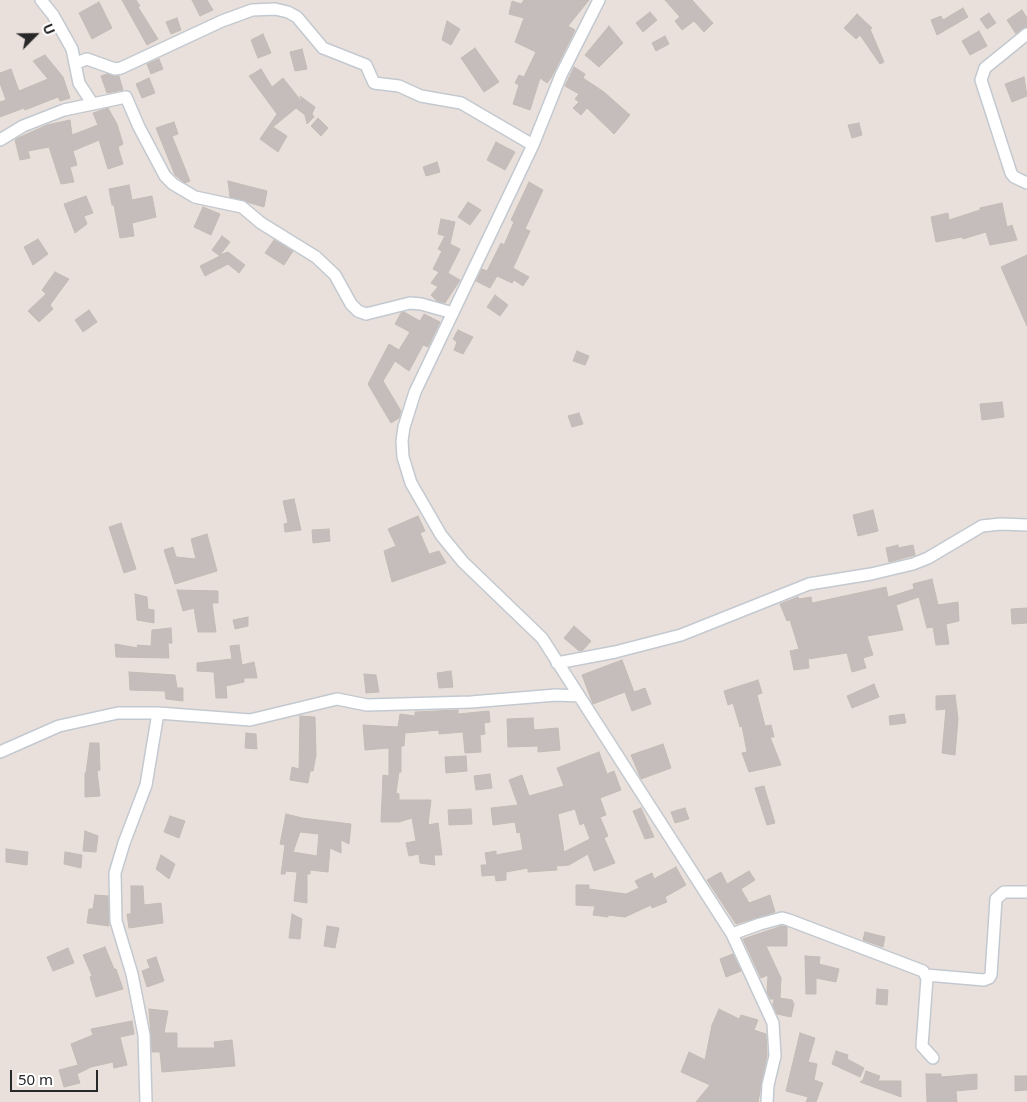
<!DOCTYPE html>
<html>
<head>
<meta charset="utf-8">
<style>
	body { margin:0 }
	#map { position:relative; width:1027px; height:1102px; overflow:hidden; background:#e9e0db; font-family:"Noto Sans",sans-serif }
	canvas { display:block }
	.north { position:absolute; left:10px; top:10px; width:50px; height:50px; -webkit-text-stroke:4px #fff; paint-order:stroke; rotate:67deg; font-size:14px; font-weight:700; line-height:20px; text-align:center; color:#282828 }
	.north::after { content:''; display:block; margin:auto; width:18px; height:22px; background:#282828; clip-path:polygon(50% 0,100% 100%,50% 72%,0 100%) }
	.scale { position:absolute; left:10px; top:1070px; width:88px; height:22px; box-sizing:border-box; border:2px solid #282828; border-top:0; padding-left:6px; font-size:15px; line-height:18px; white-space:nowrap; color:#282828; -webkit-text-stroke:4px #fff; paint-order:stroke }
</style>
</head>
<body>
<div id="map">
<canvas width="1027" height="1102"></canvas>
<div class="north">U</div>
<div class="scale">50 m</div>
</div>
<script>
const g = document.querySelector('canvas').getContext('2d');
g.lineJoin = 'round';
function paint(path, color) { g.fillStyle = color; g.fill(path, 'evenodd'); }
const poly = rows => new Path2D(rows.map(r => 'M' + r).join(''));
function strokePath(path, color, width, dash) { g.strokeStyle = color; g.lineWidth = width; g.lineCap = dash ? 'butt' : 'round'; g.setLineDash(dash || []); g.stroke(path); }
const building = poly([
	[122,0,136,0,140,6,138,7,158,39,147,45,122,0],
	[192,0,207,0,213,10,200,16,192,0],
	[524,0,589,0,568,26,575,30,551,78,547,83,540,78,530,110,513,104,519,85,515,83,519,75,524,77,536,52,515,42,524,18,509,14,512,1,521,4,524,0],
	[665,0,692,0,713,23,704,32,694,21,682,30,675,21,680,17,665,0],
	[99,2,112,28,92,39,79,13,99,2],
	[963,8,968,17,937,35,931,20,941,16,943,20,963,8],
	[1022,10,1027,18,1027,27,1016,34,1007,20,1022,10],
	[650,12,657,20,643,32,636,23,650,12],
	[989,13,996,23,987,29,980,19,989,13],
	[857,14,872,28,870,29,884,62,880,64,860,35,856,39,844,28,857,14],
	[177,18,181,30,171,34,166,22,177,18],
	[447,21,460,29,451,45,442,40,447,21],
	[609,26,623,43,599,67,585,55,609,26],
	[979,31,987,46,970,55,962,41,979,31],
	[263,34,271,53,258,58,251,40,263,34],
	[665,36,669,44,656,51,652,43,665,36],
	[475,48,499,82,484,92,461,58,475,48],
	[302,49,307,69,295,71,290,52,302,49],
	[45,55,63,77,70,98,60,101,58,97,25,110,24,108,0,117,0,102,6,100,0,83,0,73,11,69,19,91,48,79,33,61,45,55],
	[159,59,163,69,151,74,147,64,159,59],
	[574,67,585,74,583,78,604,92,630,115,614,134,587,108,581,115,573,108,579,102,575,99,579,94,565,86,574,67],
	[261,69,272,87,283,78,302,102,300,96,315,107,312,114,314,117,307,124,305,115,296,108,273,127,287,136,278,152,260,139,277,114,249,76,261,69],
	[107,74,119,76,123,90,107,93,101,76,107,74],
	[1024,77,1027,96,1012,102,1005,84,1024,77],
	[149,78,155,93,142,98,136,84,149,78],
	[108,108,117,124,123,144,118,147,123,164,108,169,99,140,73,151,77,165,70,167,74,182,61,184,49,147,28,151,30,158,20,160,15,140,18,138,47,125,70,120,72,135,98,125,93,113,108,108],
	[318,118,328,128,321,136,311,126,318,118],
	[174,122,178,134,172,136,190,181,185,183,175,175,156,128,174,122],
	[859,123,862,135,852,138,848,125,859,123],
	[496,142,515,152,505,170,487,160,496,142],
	[437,162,440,172,426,176,423,167,437,162],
	[228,181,267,191,264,207,230,197,228,181],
	[529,182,543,190,525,229,530,231,513,268,529,277,523,286,514,280,512,283,497,276,490,288,476,281,482,269,487,271,501,243,504,245,514,222,511,220,529,182],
	[129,185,132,200,152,196,156,217,132,223,134,236,120,238,114,205,112,205,109,189,129,185],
	[86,196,93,213,84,216,87,224,75,233,64,204,86,196],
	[468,202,481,210,470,225,458,217,468,202],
	[1002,203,1007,227,1012,225,1017,240,990,245,986,232,963,239,962,237,936,242,931,217,948,213,949,220,980,210,980,208,1002,203],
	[203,207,220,214,211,235,194,227,203,207],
	[441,219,455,222,450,244,460,249,448,273,460,280,445,303,437,301,431,295,438,287,431,283,439,272,433,269,442,251,438,249,445,236,438,234,441,219],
	[222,236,230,242,220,255,228,252,245,265,239,273,228,264,205,276,200,266,220,256,212,250,222,236],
	[38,239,48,254,33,265,24,247,38,239],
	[274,240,293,251,284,265,265,253,274,240],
	[1027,255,1027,326,1001,267,1027,255],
	[55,272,69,279,50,305,53,309,39,322,28,311,46,294,42,290,55,272],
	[495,295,508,305,500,316,487,307,495,295],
	[89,310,97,322,83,332,75,320,89,310],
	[404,312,420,321,424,314,440,322,428,347,423,345,409,371,395,361,383,381,401,411,399,418,391,423,368,384,389,344,399,350,410,332,395,324,401,313,404,312],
	[458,330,473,337,463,354,454,350,457,342,453,339,458,330],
	[577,351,589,356,585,365,573,361,577,351],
	[1002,402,1004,417,982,420,980,404,1002,402],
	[579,413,583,424,572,427,568,416,579,413],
	[294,499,301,530,285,532,284,524,288,523,283,501,294,499],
	[873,510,878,531,858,536,853,515,873,510],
	[418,516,425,531,420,533,429,554,439,551,446,563,392,582,384,551,396,546,388,529,418,516],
	[121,523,136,569,124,573,109,527,121,523],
	[329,529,330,541,313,543,312,530,329,529],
	[207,534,217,571,175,584,164,550,173,547,176,557,196,559,191,539,207,534],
	[898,545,898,548,913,545,915,555,889,562,886,548,898,545],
	[932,579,938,605,958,602,959,621,946,624,949,644,936,645,933,627,927,628,919,597,896,605,903,630,867,636,873,655,863,658,866,668,852,672,847,653,808,659,809,668,794,670,790,651,799,649,790,620,787,621,780,604,798,597,799,599,811,597,812,603,886,587,888,597,914,589,913,584,932,579],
	[177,590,218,591,218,603,212,603,216,632,198,632,194,608,183,611,177,590],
	[135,594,147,597,148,609,154,610,154,623,137,620,135,594],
	[1027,608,1027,623,1012,624,1011,609,1027,608],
	[248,617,248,626,235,629,233,620,248,617],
	[574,626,591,641,583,650,579,651,564,638,574,626],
	[171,628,172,643,168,643,169,658,116,657,115,644,138,648,137,645,151,646,152,630,171,628],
	[239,645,242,665,254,662,257,678,244,678,244,682,226,686,227,698,216,698,214,672,197,671,197,663,232,659,230,646,239,645],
	[622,660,634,692,645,688,651,704,632,711,625,692,593,704,582,675,622,660],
	[451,671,453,687,439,688,437,673,451,671],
	[129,672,175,675,177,688,183,688,183,701,166,699,165,691,130,690,129,672],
	[364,674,376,675,379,692,366,693,364,674],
	[758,680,762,693,757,695,765,726,771,725,774,737,770,737,781,765,749,772,742,753,747,752,742,726,740,727,733,703,728,705,724,691,758,680],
	[874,684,879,697,852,708,847,696,874,684],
	[955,695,958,719,955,755,942,753,946,709,936,710,936,696,955,695],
	[458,710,458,714,489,711,490,722,484,723,485,734,480,735,481,752,465,753,463,732,439,734,439,730,405,733,404,746,401,746,401,772,399,772,396,793,399,794,399,800,431,800,428,825,438,823,442,855,434,855,435,865,420,863,419,854,409,856,406,843,416,841,412,818,399,822,381,822,383,775,389,776,389,748,365,750,363,725,398,727,400,714,415,716,415,712,458,710],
	[904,714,906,723,890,725,889,716,904,714],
	[300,716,315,717,316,755,313,771,310,771,308,783,290,780,292,767,299,769,300,716],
	[533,718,534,730,558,728,560,750,538,752,538,746,508,747,507,719,533,718],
	[246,733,256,734,257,749,245,748,246,733],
	[90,743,99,743,100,770,97,771,100,796,85,797,85,773,86,773,90,743],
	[663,744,671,768,641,779,631,755,663,744],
	[599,752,607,774,614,771,621,790,600,798,606,815,600,817,608,836,604,838,615,863,594,871,588,854,569,865,556,866,557,870,528,872,528,868,506,872,506,880,496,881,495,875,482,876,481,865,487,865,485,853,496,851,496,855,523,850,520,832,517,833,515,822,493,825,491,808,518,805,509,780,522,775,529,796,564,786,557,768,599,752],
	[575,809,580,825,584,823,590,839,564,852,558,814,575,809],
	[466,756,467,771,446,773,445,757,466,756],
	[490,774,492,788,476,790,474,776,490,774],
	[764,786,775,823,767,825,755,788,764,786],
	[641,808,654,837,645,839,633,811,641,808],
	[685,808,689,819,675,823,671,812,685,808],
	[471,809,472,824,449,825,448,810,471,809],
	[286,814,302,818,351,824,349,844,341,840,341,853,330,848,328,872,310,870,310,874,307,874,307,903,294,901,297,872,286,871,285,874,281,874,285,845,280,844,286,814],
	[300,832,319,834,317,856,293,852,300,832],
	[170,816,185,821,179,838,164,832,170,816],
	[85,831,98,836,96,852,83,851,85,831],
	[6,849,28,852,27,865,6,862,6,849],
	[65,852,82,855,81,868,64,864,65,852],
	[161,855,175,864,169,879,156,869,161,855],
	[676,867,686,885,665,897,667,902,652,908,651,905,625,917,608,915,608,917,593,915,595,906,576,905,576,885,589,885,589,889,626,894,639,888,635,881,652,873,654,879,676,867],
	[749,871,755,880,741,889,749,903,770,895,775,912,736,924,707,880,721,872,727,884,749,871],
	[131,886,143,886,144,905,161,903,163,923,129,928,127,914,131,914,131,886],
	[95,895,108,896,109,926,87,923,89,909,93,909,95,895],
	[292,914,302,919,300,939,289,938,292,914],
	[327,926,339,928,335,948,324,946,327,926],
	[782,926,787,927,787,946,766,946,781,978,780,998,792,1000,794,1004,791,1017,777,1014,773,1005,774,999,770,999,767,992,768,975,761,978,743,939,782,926],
	[865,932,885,937,883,947,863,940,865,932],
	[105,947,114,969,116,969,123,989,96,997,90,977,92,976,83,955,105,947],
	[68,948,74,963,53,971,47,957,68,948],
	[733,954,741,971,726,977,720,959,733,954],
	[805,956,820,957,819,964,839,969,836,982,816,978,816,994,806,994,805,956],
	[156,957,164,981,147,987,142,971,150,968,147,960,156,957],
	[877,989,888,990,887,1005,876,1004,877,989],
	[149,1009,168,1011,164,1033,177,1033,177,1048,215,1048,214,1042,232,1040,235,1066,162,1072,160,1052,152,1052,149,1009],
	[719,1009,739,1019,741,1015,758,1020,754,1030,766,1034,767,1055,758,1102,696,1102,710,1085,681,1072,689,1052,705,1060,712,1025,719,1009],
	[132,1021,134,1034,120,1037,127,1065,114,1068,113,1062,91,1067,77,1074,80,1083,64,1087,59,1070,78,1065,71,1044,93,1035,91,1029,132,1021],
	[800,1033,815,1038,808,1062,817,1064,814,1080,823,1083,816,1102,806,1102,808,1097,786,1091,800,1033],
	[836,1051,848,1055,847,1059,864,1068,860,1077,832,1064,836,1051],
	[866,1071,880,1076,878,1081,901,1081,901,1097,860,1082,863,1080,866,1071],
	[926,1074,941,1074,941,1077,977,1074,977,1089,956,1091,957,1102,927,1102,926,1074],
	[1015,1076,1027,1076,1027,1090,1015,1091,1015,1076]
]);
paint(building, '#c4bdbb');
strokePath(building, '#c4bbb5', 1);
const minor = poly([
	[41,0,53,15,72,49,79,83,92,103],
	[599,0,561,75,533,145,415,392,404,427,402,441,403,457,411,483,441,535,463,562,542,638,732,934,773,1023,775,1056,768,1085,767,1102],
	[1027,34,985,68,981,80,1011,173,1014,177,1027,183],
	[76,63,87,59,115,69,121,68,222,21,252,10,275,9,288,12,297,17,323,48,366,65,374,83,399,86,421,96,461,103,533,145],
	[0,140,23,126,64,110,126,97,139,127,165,176,173,184,195,197,242,207,261,223,316,257,335,275,351,304,358,311,366,314,410,303,421,304,453,313],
	[557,663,615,652,681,635,809,584,871,574,913,564,928,558,982,526,1001,524,1027,525],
	[0,752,59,726,118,713,158,713,250,720,337,699,367,705,471,702,556,695,579,696],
	[732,934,760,924,782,918,789,920,923,971,927,978,922,1046,933,1058],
	[926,975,984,980,989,978,991,975,996,899,1004,892,1027,892],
	[146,1102,144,1035,132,974,116,921,115,873,124,843,146,785,158,713]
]);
strokePath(minor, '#c3c9d0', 14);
strokePath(minor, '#fff', 11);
</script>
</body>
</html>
